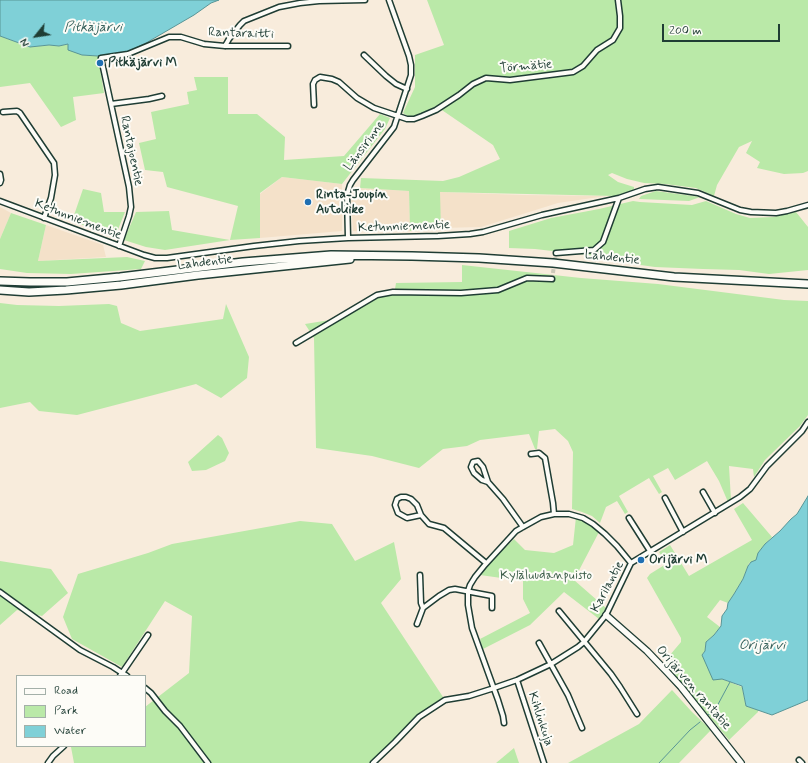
<!DOCTYPE html>
<html>
<head>
<meta charset="utf-8">
<style>
	body { margin:0 }
	#map { position:relative; width:808px; height:763px; overflow:hidden; background:#f8ecdc; font-family:Mynerve,sans-serif }
	canvas { display:block }
	.legend { position:absolute; left:16px; top:675px; width:130px; height:72px; box-sizing:border-box; background:#fdfcf7; border:1px solid #a4b0a9; margin:0; padding:5px 7px; list-style:none; font-size:12px; color:#1f3d34 }
	.legend li { display:flex; align-items:center; gap:8px; height:20px }
	.legend b { width:20px; border:1px solid #a4b0a9 }
	.north { position:absolute; left:16px; top:16px; width:40px; height:40px; -webkit-text-stroke:3px #fdfcf7; paint-order:stroke; rotate:240deg; font-size:11px; font-weight:700; line-height:16px; text-align:center; color:#1f3d34 }
	.north::after { content:''; display:block; margin:auto; width:14px; height:18px; background:#1f3d34; clip-path:polygon(50% 0,100% 100%,50% 72%,0 100%) }
	.scale { position:absolute; left:662px; top:24px; width:118px; height:18px; box-sizing:border-box; border:2px solid #1f3d34; border-top:0; padding-left:5px; font-size:12px; line-height:14px; white-space:nowrap; color:#1f3d34; -webkit-text-stroke:3px #fdfcf7; paint-order:stroke }
</style>
</head>
<body>
<div id="map">
<canvas width="808" height="763"></canvas>
<ul class="legend">
<li><b style="height:5px;background:#fdfcf7"></b>Road</li>
<li><b style="height:11px;background:#bae9a8"></b>Park</li>
<li><b style="height:11px;background:#7fd0d7"></b>Water</li>
</ul>
<div class="north">N</div>
<div class="scale">200 m</div>
</div>
<script>
const g = document.querySelector('canvas').getContext('2d');
g.lineJoin = 'round';
function paint(path, color) { g.fillStyle = color; g.fill(path, 'evenodd'); }
const poly = rows => new Path2D(rows.map(r => 'M' + r).join(''));
function strokePath(path, color, width, dash) { g.strokeStyle = color; g.lineWidth = width; g.lineCap = dash ? 'butt' : 'round'; g.setLineDash(dash || []); g.stroke(path); }
function write(font, color, halo, rows, align = 'center') {
  g.font = font + ' Mynerve,sans-serif'; g.lineWidth = 4; g.setLineDash([]); g.textBaseline = 'middle'; g.strokeStyle = halo; g.fillStyle = color; for (const [text, x, y, turn = 0] of rows) {
    g.save(); g.translate(x, y); g.rotate((+turn || 0) * Math.PI / 180); g.textAlign = isNaN(turn) ? turn : align; if (halo) g.strokeText(text, 0, 0); g.fillText(text, 0, 0); g.restore();
  }
}
paint(poly([
	[282,177,342,184,342,231,260,238,260,194],
	[360,188,409,191,410,231,353,231,351,196],
	[439,192,523,195,606,196,558,203,481,227,441,228],
	[0,207,11,213,0,239],
	[46,225,103,245,106,257,38,261]
]), '#f4e1c9');
paint(poly([
	[427,0,808,0,808,171,803,173,784,174,757,168,760,162,746,153,752,141,739,147,717,185,714,196,696,188,665,184,644,183,627,179,612,173,608,175,618,182,634,187,634,189,632,191,615,196,440,192,441,228,410,231,409,191,360,188,361,178,443,181,459,177,500,159,493,145,436,106,425,112,414,116,409,117,403,113,415,87,415,55,444,45],
	[0,36,30,47,49,45,59,46,68,44,82,55,98,56,104,93,73,97,76,120,61,127,30,83,0,87],
	[194,77,228,77,228,114,257,114,285,137,284,160,344,156,380,114,390,118,385,129,342,184,282,177,260,193,260,238,230,240,165,250,146,247,124,240,136,212,169,211,172,230,230,240,238,206,167,187,163,172,145,170,139,143,156,139,151,112,189,104,187,92,197,90],
	[83,189,101,193,104,212,125,212,115,237,72,221],
	[656,191,700,197,689,201,639,199,641,196],
	[633,201,640,202,692,205,706,201,736,214,750,218,773,217,796,212,808,227,808,270,769,274,739,270,703,269,655,267,612,261,587,255,535,249,509,248,509,231,551,218,599,209],
	[11,213,46,225,38,261,127,257,145,261,141,269,71,274,27,273,0,269,0,239],
	[462,265,581,278,658,284,784,300,808,301,808,415,800,426,765,460,754,477,753,469,729,466,731,500,728,502,719,481,707,461,675,480,668,468,653,476,662,492,659,494,649,478,619,496,628,512,625,514,617,501,606,507,600,523,592,516,582,512,572,509,573,452,568,441,555,429,539,431,537,449,535,449,529,434,480,440,467,446,443,449,419,468,372,456,316,448,314,338,305,324,336,319,395,289,396,283,462,282],
	[0,303,17,305,59,306,109,304,117,306,121,323,140,331,223,319,226,304,249,357,247,378,221,398,196,384,77,415,39,411,30,402,0,408],
	[218,435,222,438,229,453,225,461,206,470,192,471,188,462],
	[743,503,772,537,765,544,758,554,756,561,749,563,748,566,743,579,734,594,728,603,720,600,707,617,720,627,714,635,706,642,705,651,702,655,722,679,742,687,746,706,758,710,758,712,729,740,664,662,681,642,681,638,647,578,650,574,666,564,659,552,670,545,689,576,752,540,734,509],
	[576,517,590,524,599,532,574,580,606,608,599,619,564,592,530,625,483,649,480,639,530,613,523,599,523,581,480,575,486,566,514,539,525,550,554,553,573,545],
	[300,521,332,524,355,561,394,542,401,579,381,603,445,700,420,720,373,763,74,763,71,747,77,746,145,746,145,707,189,673,192,616,165,601,122,667,72,639,63,617,78,574,148,553,172,544],
	[0,561,51,569,68,593,42,616,17,610,0,625],
	[672,690,692,712,711,730,679,763,568,763,639,724],
	[514,748,519,763,496,763]
]), '#bae9a8');
const water = poly([
	[0,0,219,0,211,3,194,15,146,43,123,54,98,56,82,55,68,50,68,44,59,46,49,45,30,47,0,36,0,0],
	[808,496,808,700,772,715,746,706,742,686,722,679,713,680,702,655,705,651,706,642,714,635,721,626,722,616,727,609,728,603,734,594,743,579,748,566,751,562,756,560,758,553,765,544,780,531,791,519,797,514,808,496]
]);
paint(water, '#7fd0d7');
strokePath(water, '#599596', 1);
strokePath(poly([
	[708,715,715,710,730,682],
	[659,763,690,730,700,722]
]), '#599596', 1);
strokePath(poly([
	[552,279,556,253]
]), '#cdc9ba', 4, [4, 2]);
const street = poly([
	[225,46,229,39,240,25,244,21,279,7,300,3,319,1,365,0],
	[364,55,386,76,396,84,407,89],
	[111,104,149,99,162,96],
	[314,105,313,84,315,80,320,77,332,79,339,82,357,98,374,108,407,119,414,119,422,116,436,110,459,95,473,84,486,78,510,80,573,72,583,66,597,50,613,40,620,28,620,16,618,0],
	[3,112,17,111,20,113,54,163,55,175,51,198,44,218],
	[0,174,1,180,0,183],
	[0,201,144,255,155,258,167,258,254,246,299,241,348,238,438,236,470,234,483,232,542,215,619,198,645,189,658,187,698,193,740,210,751,212,776,213,787,211,808,205],
	[348,238,347,195,350,185,353,180,394,127,411,75,411,65,409,56,389,0],
	[119,246,129,216,131,207,129,187,101,58,128,54,169,37,181,37,204,44,225,46,288,46],
	[556,253,594,250,603,242,619,198],
	[296,343,377,295,393,292,461,293,498,290,527,278,552,279],
	[531,454,539,453,545,458,553,503,554,514],
	[488,482,483,467,478,461,473,462,471,467,474,473,482,480,488,482,503,499,523,527],
	[703,492,715,513],
	[665,498,683,532],
	[421,515,417,505,411,499,406,497,401,497,397,499,395,505,398,513,407,518,421,515,429,524,444,528,486,563],
	[629,518,650,551],
	[420,575,421,603,423,608],
	[0,592,80,650,113,667,127,676],
	[559,611,611,674,620,687,637,714],
	[417,624,423,608,439,596,449,590,455,589,492,596,492,608],
	[539,643,568,695,582,728],
	[120,676,148,635],
	[517,680,544,763],
	[145,688,151,693,165,711,180,726,208,763],
	[504,723,503,716,498,700,472,628,468,605,468,591,470,585,475,577,484,566,516,531,523,527,541,517,554,514,569,514,583,518,593,524,605,534,617,546,631,563],
	[799,760,802,763],
	[48,763,53,756,64,746],
	[373,763,395,742,419,717,445,700,469,696,491,689,517,680,551,664,578,647,584,642,606,615,631,563,740,497,750,489,767,466,802,431,808,422]
]);
const secondary = poly([
	[606,615,647,651,668,673,681,687,741,763]
]);
const highway = poly([
	[0,281,30,282,67,282,120,277,243,262,331,255,412,256,479,258,553,263,674,277,808,284],
	[0,290,29,292,66,290,121,285,198,275,350,259]
]);
strokePath(street, '#1f3d34', 7);
strokePath(secondary, '#1f3d34', 8);
strokePath(highway, '#1f3d34', 10);
strokePath(street, '#fdfcf7', 4);
strokePath(secondary, '#fdfcf7', 5.5);
strokePath(highway, '#fdfcf7', 7);
for (const [x, y, r, color] of [
	[100,63,4,"#1f6fb2"],
	[308,202,4,"#1f6fb2"],
	[641,560,4,"#1f6fb2"]
]) { const dot = new Path2D(); dot.arc(x, y, r, 0, 2 * Math.PI); g.fillStyle = color; g.fill(dot); strokePath(dot, '#fdfcf7', 1.5); }
write('13px', '#1f3d34', '#fdfcf7', [
	["Rantaraitti",241,34,2],
	["Törmätie",526,67,-5],
	["Länsirinne",365,146,-53],
	["Rantajoentie",131,151,78],
	["Ketunniementie",78,220,21],
	["Ketunniementie",404,227,-2],
	["Lahdentie",612,258,6],
	["Lahdentie",205,263,-7],
	["Karilantie",608,587,-62],
	["Orijärven rantatie",693,688,49],
	["Kihlinkuja",540,719,72]
]);
write('bold 13px', '#1f3d34', '#fdfcf7', [
	["Pitkäjärvi M",108,63],
	["Rinta-Joupin",316,195],
	["Autoliike",316,210],
	["Orijärvi M",649,560]
], 'left');
write('13px', '#3e5f4b', '#fdfcf7', [
	["Kyläluudanpuisto",546,576]
]);
write('italic 14px', '#37625d', '#fdfcf7', [
	["Pitkäjärvi",93,28],
	["Orijärvi",762,646]
]);
</script>
</body>
</html>
